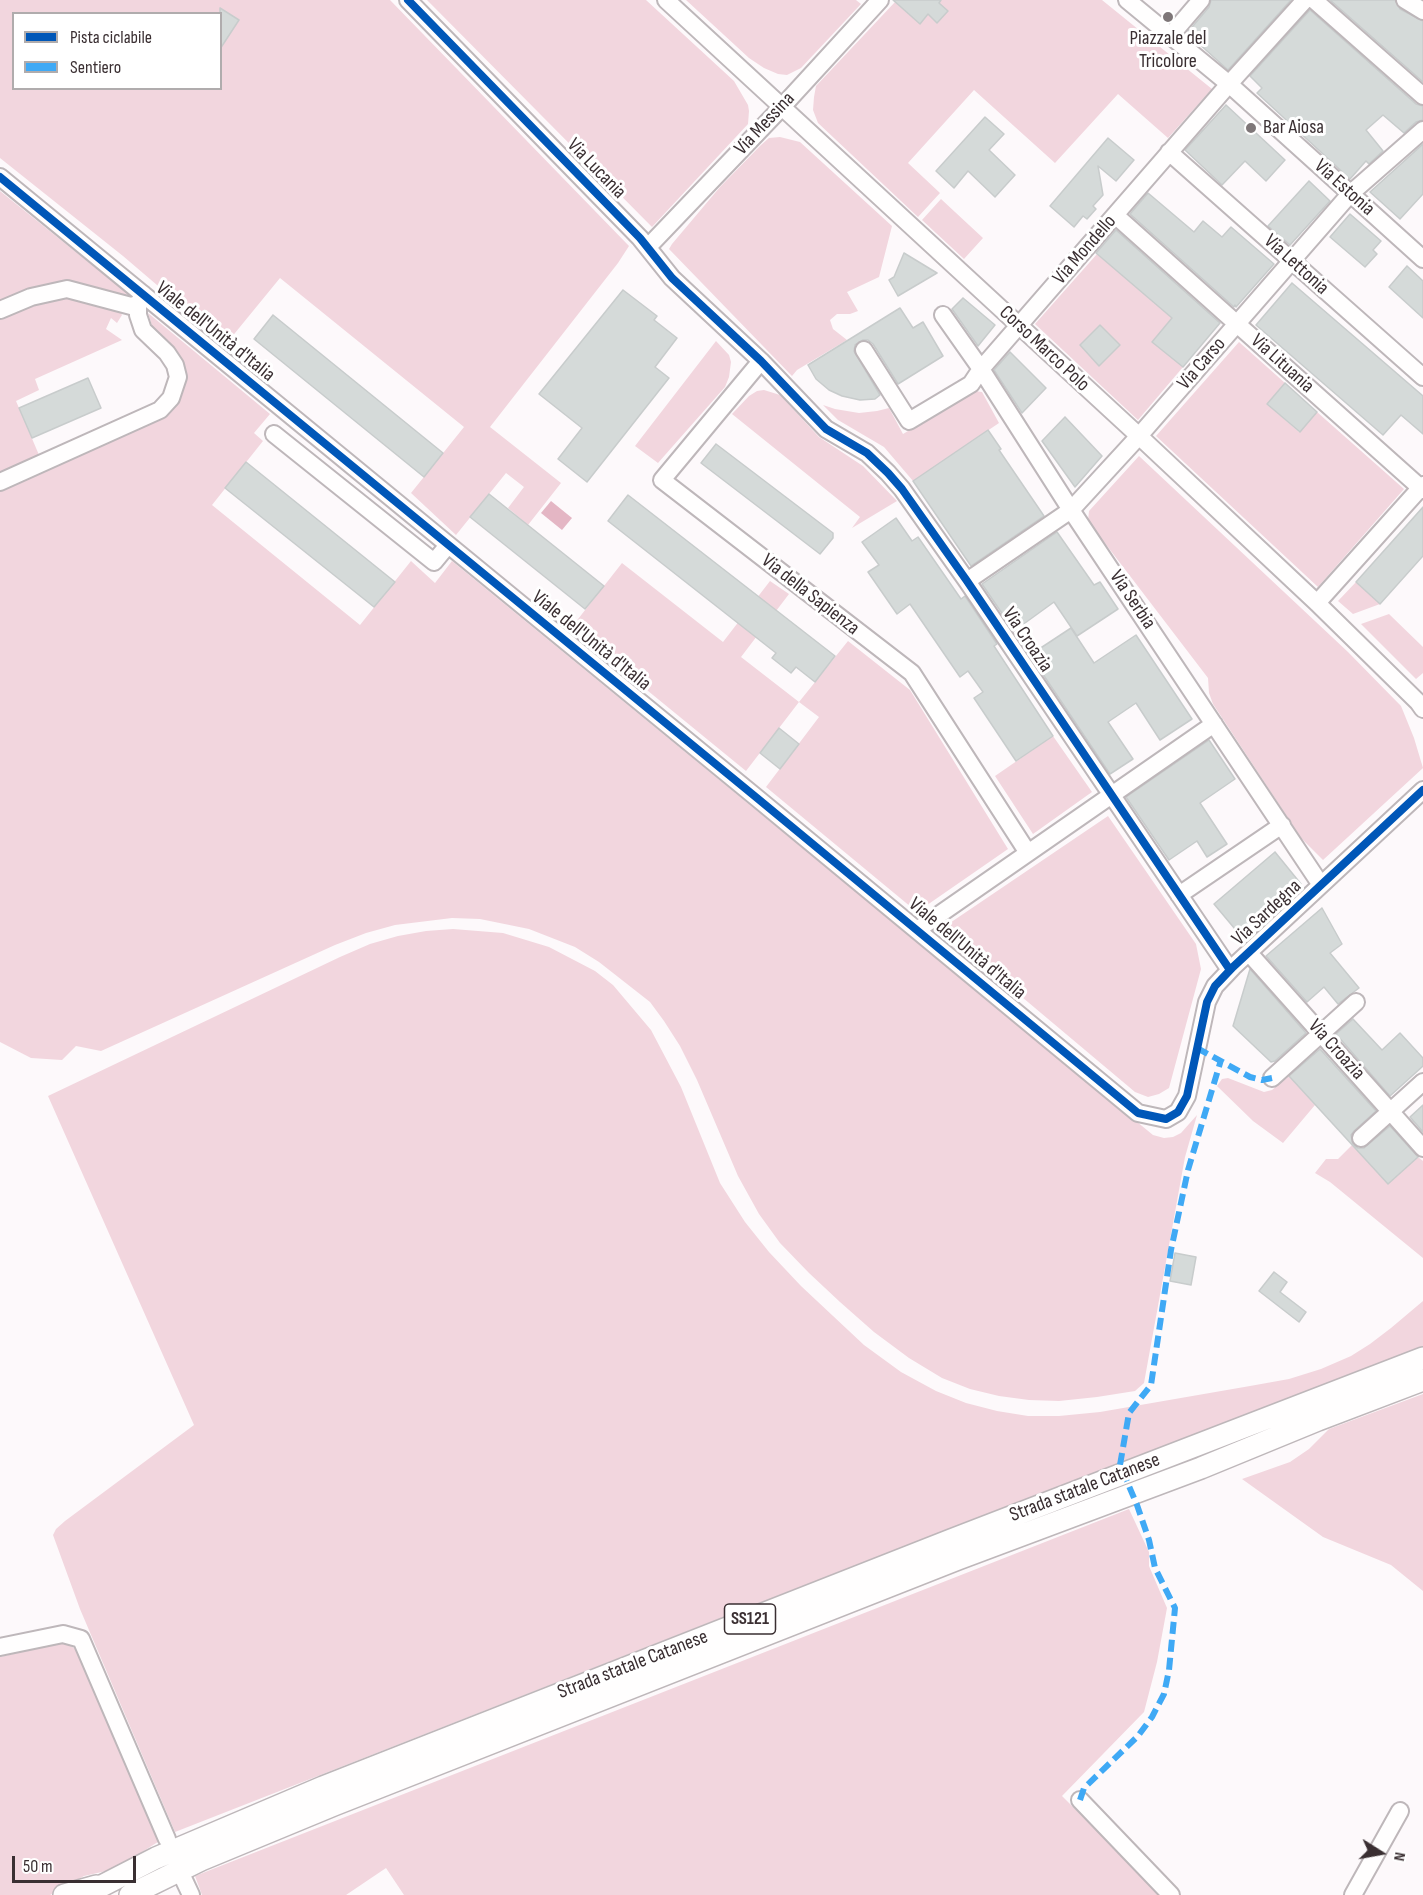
<!DOCTYPE html>
<html>
<head>
<meta charset="utf-8">
<style>
	body { margin:0 }
	#map { position:relative; width:1423px; height:1895px; overflow:hidden; background:#fdf9fb; font-family:"Sofia Sans Condensed",sans-serif }
	canvas { display:block }
	.legend { position:absolute; left:12px; top:12px; width:210px; height:78px; box-sizing:border-box; background:#fff; border:2px solid #b0acad; margin:0; padding:8px 10px; list-style:none; font-size:18px; color:#3a2f32 }
	.legend li { display:flex; align-items:center; gap:12px; height:30px }
	.legend b { width:30px; border:2px solid #b0acad }
	.north { position:absolute; left:1351px; top:1823px; width:60px; height:60px; -webkit-text-stroke:4px #fff; paint-order:stroke; rotate:101deg; font-size:16px; font-weight:700; line-height:24px; text-align:center; color:#3a2f32 }
	.north::after { content:''; display:block; margin:auto; width:21px; height:27px; background:#3a2f32; clip-path:polygon(50% 0,100% 100%,50% 72%,0 100%) }
	.scale { position:absolute; left:12px; top:1856px; width:124px; height:27px; box-sizing:border-box; border:3px solid #3a2f32; border-top:0; padding-left:8px; font-size:18px; line-height:21px; white-space:nowrap; color:#3a2f32; -webkit-text-stroke:4px #fff; paint-order:stroke }
</style>
</head>
<body>
<div id="map">
<canvas width="1423" height="1895"></canvas>
<ul class="legend">
<li><b style="height:8px;background:#0057b8"></b>Pista ciclabile</li>
<li><b style="height:8px;background:#3fa9f5"></b>Sentiero</li>
</ul>
<div class="north">N</div>
<div class="scale">50 m</div>
</div>
<script>
const g = document.querySelector('canvas').getContext('2d');
g.lineJoin = 'round';
function paint(path, color) { g.fillStyle = color; g.fill(path, 'evenodd'); }
const poly = rows => new Path2D(rows.map(r => 'M' + r).join(''));
function strokePath(path, color, width, dash) { g.strokeStyle = color; g.lineWidth = width; g.lineCap = dash ? 'butt' : 'round'; g.setLineDash(dash || []); g.stroke(path); }
function write(font, color, halo, rows, align = 'center') {
  g.font = font + ' "Sofia Sans Condensed",sans-serif'; g.lineWidth = 6; g.setLineDash([]); g.textBaseline = 'middle'; g.strokeStyle = halo; g.fillStyle = color; for (const [text, x, y, turn = 0] of rows) {
    g.save(); g.translate(x, y); g.rotate((+turn || 0) * Math.PI / 180); g.textAlign = isNaN(turn) ? turn : align; if (halo) g.strokeText(text, 0, 0); g.fillText(text, 0, 0); g.restore();
  }
}
paint(poly([
	[0,0,390,0,629,246,618,263,490,427,561,483,528,525,508,508,524,487,506,473,456,535,411,493,464,427,280,278,226,344,123,256,0,158],
	[14,14,220,14,220,88,14,88],
	[427,0,646,0,734,81,748,105,749,111,748,124,652,227],
	[686,0,856,0,861,4,801,68,787,75,778,74,764,68,749,58],
	[938,0,1102,0,1212,89,1168,138,1118,94,1055,163,974,90,908,163,940,193,918,217,818,123,813,110,814,97,816,86,895,2,920,24,928,14,937,22],
	[780,137,800,142,892,226,879,277,847,292,858,311,850,314,837,314,830,320,833,329,847,340,797,370,792,376,669,249,672,244,720,187,761,145,769,138],
	[0,191,128,294,124,299,96,290,0,303],
	[941,199,983,238,964,259,922,220],
	[1097,254,1172,318,1152,342,1183,367,1138,420,1035,324],
	[63,295,117,306,122,315,117,323,111,318,106,329,122,340,35,379,39,390,16,401,39,455,0,472,0,316,37,300],
	[148,313,270,414,254,433,263,441,212,505,360,625,411,561,435,583,452,561,1153,1135,1164,1138,1173,1137,1181,1133,1197,1115,1185,1157,1144,1383,1135,1391,1097,1397,1059,1401,1029,1400,999,1396,970,1389,942,1378,909,1358,874,1332,840,1302,809,1273,780,1243,759,1214,738,1176,697,1080,680,1046,664,1021,650,1002,599,962,575,947,529,929,480,919,452,918,395,925,366,933,335,945,101,1051,76,1046,62,1060,31,1058,0,1042,0,491,167,413,180,395,153,329],
	[716,341,729,355,731,362,729,377,725,387,658,463,635,446],
	[1239,342,1285,383,1267,404,1299,432,1317,412,1404,489,1318,587,1156,436],
	[764,390,780,395,819,437,863,466,897,501,852,528,860,517,732,414,749,396,757,391],
	[975,391,982,392,999,423,913,481,884,447,838,420,823,405,835,409,859,413,877,411,889,408,903,434],
	[1139,456,1348,652,1401,706,1414,738,1423,768,1323,860,1301,838,1213,704,1209,693,1208,678,1088,521,1089,511],
	[622,563,723,642,770,581,789,594,741,657,799,702,848,641,910,690,1008,849,917,912,766,787,819,717,799,702,746,771,571,628],
	[1356,582,1380,604,1353,614,1338,601],
	[1389,614,1423,647,1423,673,1416,679,1361,624],
	[1053,736,1092,792,1033,834,995,776],
	[1108,816,1196,944,1201,969,1169,1088,1159,1094,1148,1097,1135,1092,941,929],
	[453,929,503,933,549,947,595,971,613,985,651,1030,681,1087,720,1183,745,1222,769,1252,801,1286,864,1345,901,1372,936,1391,966,1403,997,1411,1028,1416,1059,1416,1100,1412,1250,1386,1289,1379,1321,1369,1351,1356,1370,1344,1391,1328,1423,1301,1423,1347,1120,1465,948,1529,175,1832,80,1609,53,1535,56,1529,65,1521,194,1425,48,1096,340,957,370,944,398,936,426,931],
	[1289,1076,1315,1105,1283,1143,1253,1121,1217,1086,1222,1079,1228,1078,1264,1092,1272,1090],
	[1352,1145,1388,1184,1418,1157,1423,1161,1423,1258,1330,1182,1315,1173,1326,1159,1338,1159],
	[1423,1394,1423,1591,1391,1565,1323,1537,1242,1479,1290,1462,1309,1449,1329,1429],
	[1129,1509,1149,1552,1149,1566,1167,1608,1157,1662,1144,1712,1062,1796,1161,1895,404,1895,386,1868,346,1895,202,1895,195,1876],
	[55,1644,67,1644,74,1648,80,1655,161,1840,115,1869,84,1876,50,1895,0,1895,0,1657]
]), '#f2d6de');
paint(poly([
	[551,501,572,518,562,530,541,513]
]), '#e4b6c4');
const building = poly([
	[893,0,941,0,939,3,948,11,937,23,928,14,920,24,893,0],
	[1211,0,1291,0,1228,70,1187,33,1209,7,1211,0],
	[1330,0,1395,0,1400,9,1423,21,1423,82,1330,0],
	[220,8,239,20,220,49,220,8],
	[1310,10,1416,104,1423,106,1423,120,1416,122,1404,133,1383,115,1366,130,1383,151,1369,164,1366,161,1350,179,1257,93,1262,88,1250,76,1310,10],
	[1226,105,1285,160,1266,181,1245,161,1222,185,1185,150,1226,105],
	[985,117,1004,134,989,150,1015,175,995,197,968,171,954,188,936,171,985,117],
	[1108,138,1134,160,1116,181,1098,166,1103,195,1093,206,1096,209,1087,219,1083,216,1074,227,1050,206,1108,138],
	[1423,144,1423,194,1400,219,1370,192,1423,144],
	[1309,181,1330,201,1290,245,1268,226,1309,181],
	[1148,193,1194,232,1203,221,1222,237,1231,227,1274,264,1236,307,1235,305,1234,307,1130,214,1148,193],
	[1350,214,1381,241,1373,250,1377,254,1365,267,1330,237,1350,214],
	[1116,230,1220,323,1183,367,1152,342,1172,318,1096,253,1116,230],
	[904,253,937,273,898,296,889,280,894,277,904,253],
	[1407,266,1423,281,1423,318,1389,287,1407,266],
	[1292,283,1423,396,1423,434,1401,415,1383,435,1256,325,1292,283],
	[623,290,657,316,654,320,677,338,655,367,669,378,587,482,558,459,582,428,539,394,623,290],
	[963,298,995,325,978,346,952,309,963,298],
	[900,308,913,328,923,322,943,356,898,384,873,344,868,340,863,340,855,345,854,351,880,395,875,399,860,400,842,396,829,390,816,379,808,365,900,308],
	[273,315,443,453,424,477,254,339,273,315],
	[1100,325,1120,345,1099,366,1080,345,1100,325],
	[1010,352,1046,388,1022,413,994,370,1010,352],
	[88,378,101,408,32,438,19,408,88,378],
	[1285,383,1317,412,1300,432,1267,404,1285,383],
	[1065,417,1102,456,1075,487,1042,441,1065,417],
	[988,430,1001,449,999,450,1044,516,971,566,913,481,988,430],
	[716,444,833,533,833,538,820,554,701,463,716,444],
	[246,462,395,582,374,607,225,488,246,462],
	[489,494,604,586,585,609,470,517,489,494],
	[628,495,835,656,815,682,796,667,791,673,772,658,776,653,608,521,628,495],
	[1423,507,1423,556,1380,604,1356,582,1423,507],
	[896,518,912,541,918,537,961,599,965,596,997,644,994,646,1053,736,1016,761,974,698,983,692,968,671,960,677,910,604,897,614,868,572,879,565,862,542,896,518],
	[1057,532,1094,585,1100,582,1118,609,1077,636,1054,602,1014,631,982,584,1057,532],
	[1071,628,1094,663,1136,635,1192,719,1160,740,1136,703,1108,722,1133,759,1110,774,1030,655,1071,628],
	[779,728,799,744,780,769,760,753,779,728],
	[1209,740,1235,779,1200,803,1227,844,1207,857,1197,841,1169,860,1126,797,1209,740],
	[1275,852,1301,884,1240,935,1214,904,1275,852],
	[1322,908,1342,944,1330,953,1359,988,1338,1004,1324,987,1307,1002,1266,956,1322,908],
	[1250,969,1306,1033,1275,1061,1271,1062,1233,1026,1250,969],
	[1353,1019,1382,1050,1400,1033,1423,1058,1423,1066,1390,1096,1336,1034,1353,1019],
	[1320,1049,1376,1111,1354,1131,1351,1135,1353,1145,1358,1148,1364,1148,1390,1126,1418,1157,1388,1184,1289,1076,1320,1049],
	[1423,1105,1423,1132,1410,1117,1423,1105],
	[1175,1253,1196,1257,1191,1285,1170,1281,1175,1253],
	[1274,1272,1287,1282,1280,1292,1306,1312,1299,1322,1259,1291,1274,1272]
]);
paint(building, '#d5dad9');
strokePath(building, '#c8cccc', 1.5);
const minor = poly([
	[408,0,640,238,672,278,761,361,826,429,867,453,888,473,902,489,967,581,1230,970],
	[666,0,1139,436,1317,603,1418,702,1423,709],
	[1127,0,1229,84,1423,259],
	[1314,0,1423,96],
	[1405,0,1423,11],
	[1171,35,1201,0],
	[1169,152,1423,377],
	[0,177,757,798,1138,1113,1166,1119,1178,1112,1187,1096,1207,1002,1215,986,1233,967,1423,790],
	[1115,215,1423,490],
	[648,247,781,108,880,0],
	[0,310,31,297,67,289,131,306,138,304],
	[943,315,981,369,1071,510,1321,885],
	[864,350,909,421,971,384,981,369,1229,84,1305,0],
	[761,361,662,480,912,673,1028,853],
	[274,434,434,562,448,545],
	[0,482,160,410,171,398,178,377,175,365,167,353,143,330,138,315,138,304,143,294],
	[967,581,1071,510,1139,436,1350,194,1423,130],
	[1317,603,1423,485],
	[1179,895,1282,825],
	[917,930,1214,724],
	[1249,953,1423,1148],
	[1272,1078,1356,1002],
	[1361,1138,1423,1082],
	[0,1647,63,1634,81,1639,167,1839],
	[1080,1800,1171,1895],
	[184,1880,191,1895],
	[1353,1895,1400,1811]
]);
const major = poly([
	[64,1895,96,1886],
	[84,1895,156,1858,323,1787,951,1540,1423,1358],
	[130,1895,201,1860,334,1805,958,1559,1201,1468,1318,1420,1423,1380]
]);
strokePath(minor, '#beb7ba', 20);
strokePath(major, '#beb7ba', 24);
strokePath(minor, '#fffefe', 16);
strokePath(major, '#fffefe', 21);
strokePath(poly([
	[1197,1048,1250,1077,1262,1080,1272,1078],
	[1080,1800,1084,1788,1138,1736,1152,1717,1164,1694,1169,1670,1175,1608,1155,1568,1149,1540,1137,1505,1120,1465,1129,1413,1151,1385,1171,1250,1188,1170,1221,1060]
]), '#3fa9f5', 6, [12, 6]);
strokePath(poly([
	[408,0,640,238,672,278,761,361,826,429,867,453,888,473,902,489,967,581,1230,970],
	[0,177,757,798,1138,1113,1166,1119,1178,1112,1187,1096,1207,1002,1215,986,1233,967,1423,790]
]), '#0057b8', 8);
for (const [x, y, r, color] of [
	[1168,17,6,"#7e7678"],
	[1251,128,6,"#7e7678"]
]) { const dot = new Path2D(); dot.arc(x, y, r, 0, 2 * Math.PI); g.fillStyle = color; g.fill(dot); strokePath(dot, '#fff', 2); }
for (const [x, y, w] of [
	[750,1619,51]
]) { const box = new Path2D(); box.roundRect(x - w / 2, y - 15, w, 30, 4.5); g.fillStyle = '#fff'; g.fill(box); strokePath(box, '#3a2f32', 1.5); }
write('bold 18px', '#3a2f32', null, [
	["SS121",750,1619]
]);
write('20px', '#3a2f32', '#fff', [
	["Piazzale del",1168,39],
	["Tricolore",1168,62],
	["Bar Aiosa",1263,128,"left"]
]);
write('20px', '#3a2f32', '#fff', [
	["Via Messina",765,124,-47],
	["Via Lucania",596,169,46],
	["Via Estonia",1344,188,42],
	["Via Mondello",1085,250,-49],
	["Via Lettonia",1296,265,42],
	["Viale dell'Unità d'Italia",215,332,39],
	["Corso Marco Polo",1044,349,43],
	["Via Carso",1202,364,-49],
	["Via Lituania",1282,364,42],
	["Via della Sapienza",810,595,38],
	["Via Serbia",1132,600,56],
	["Via Croazia",1027,640,56],
	["Viale dell'Unità d'Italia",591,641,39],
	["Via Sardegna",1267,913,-43],
	["Viale dell'Unità d'Italia",967,949,40],
	["Via Croazia",1336,1050,48],
	["Strada statale Catanese",1085,1488,-21],
	["Strada statale Catanese",633,1665,-21]
]);
</script>
</body>
</html>
